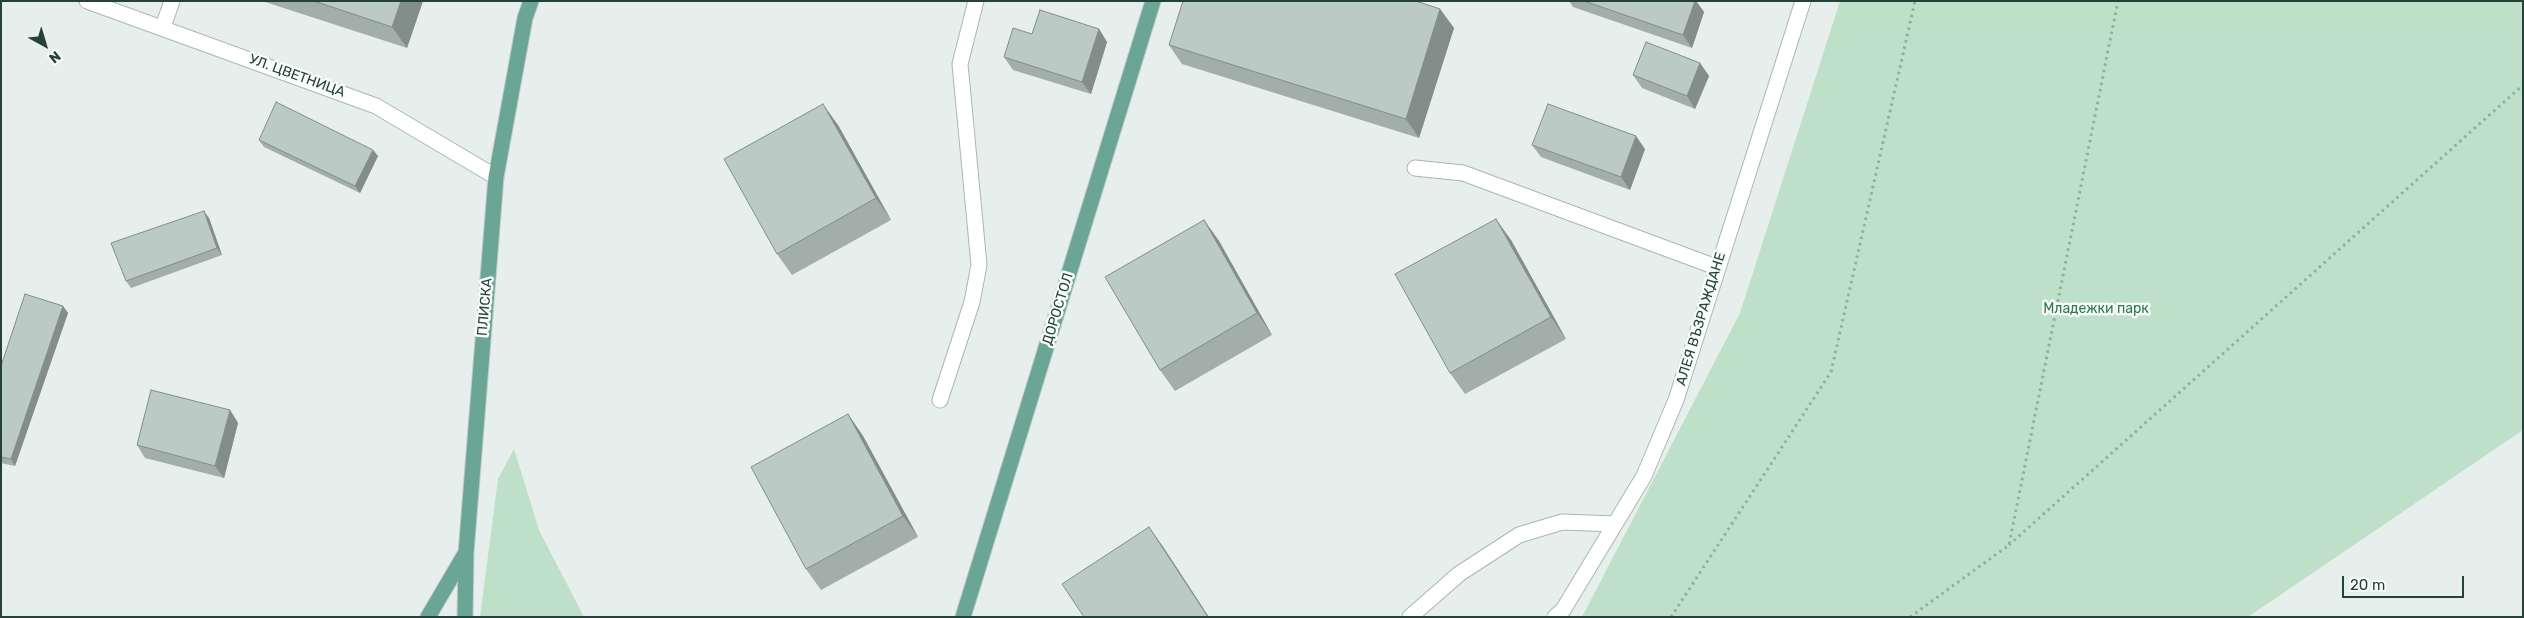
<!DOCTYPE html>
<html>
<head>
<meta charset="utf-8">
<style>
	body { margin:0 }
	#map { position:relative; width:2524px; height:618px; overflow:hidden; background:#e6efeb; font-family:Rubik,sans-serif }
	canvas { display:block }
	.frame { position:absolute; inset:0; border:2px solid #24423a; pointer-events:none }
	.north { position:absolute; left:20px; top:20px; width:50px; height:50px; -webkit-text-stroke:4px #f7fbf9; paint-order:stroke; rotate:141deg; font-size:14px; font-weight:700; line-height:20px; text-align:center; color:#24423a }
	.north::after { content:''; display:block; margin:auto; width:18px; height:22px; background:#24423a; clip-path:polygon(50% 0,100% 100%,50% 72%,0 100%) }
	.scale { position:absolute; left:2342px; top:576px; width:122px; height:22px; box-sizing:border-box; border:2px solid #24423a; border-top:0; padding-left:6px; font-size:15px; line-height:18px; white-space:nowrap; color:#24423a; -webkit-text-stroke:4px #f7fbf9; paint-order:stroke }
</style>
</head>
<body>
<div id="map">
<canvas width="2524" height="618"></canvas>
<div class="frame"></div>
<div class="north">N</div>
<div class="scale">20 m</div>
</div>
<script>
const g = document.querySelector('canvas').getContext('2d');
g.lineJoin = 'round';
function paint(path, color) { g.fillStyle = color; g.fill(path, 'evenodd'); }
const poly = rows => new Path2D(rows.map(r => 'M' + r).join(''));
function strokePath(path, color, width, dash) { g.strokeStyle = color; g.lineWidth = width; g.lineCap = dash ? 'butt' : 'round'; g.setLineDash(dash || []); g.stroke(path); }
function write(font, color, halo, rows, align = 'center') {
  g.font = font + ' Rubik,sans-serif'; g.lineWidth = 5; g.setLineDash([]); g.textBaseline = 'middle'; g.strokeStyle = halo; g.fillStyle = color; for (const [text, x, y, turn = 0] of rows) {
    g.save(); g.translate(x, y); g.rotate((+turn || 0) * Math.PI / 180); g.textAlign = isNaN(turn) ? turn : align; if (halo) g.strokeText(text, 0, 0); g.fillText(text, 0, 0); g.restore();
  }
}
paint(poly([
	[1840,1,2523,1,2523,430,2248,617,1582,617,1740,313],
	[514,449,539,530,584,617,480,617,498,479]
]), '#bfe0c8');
const service = poly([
	[163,27,172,1],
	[1415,168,1463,173,1716,267],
	[940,400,972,302,979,265,960,64,976,1],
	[1410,617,1459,574,1519,535,1562,522,1615,524]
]);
const minor = poly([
	[87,1,376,106,496,177],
	[1555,617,1563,610,1644,476,1676,400,1803,1]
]);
const primary = poly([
	[428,617,465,554],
	[465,617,466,553,496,177,525,18,531,1],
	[963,617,1153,1]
]);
strokePath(service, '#a8b8b2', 17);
strokePath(minor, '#a8b8b2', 17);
strokePath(primary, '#c2cac8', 17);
strokePath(poly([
	[2009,545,2523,85],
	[1671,617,1831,372,1915,1],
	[1910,617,2009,545,2118,1]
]), '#86b3a5', 3, [2.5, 4]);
strokePath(service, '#fff', 15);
strokePath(minor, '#fff', 15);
strokePath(primary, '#6aa596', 15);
paint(poly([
	[262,1,423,1,407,48],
	[1569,1,1696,1,1704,12,1692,48,1573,7],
	[1440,9,1454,28,1419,138,1182,64,1169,45],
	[1099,29,1107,42,1091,94,1013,70,1004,57,1032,34],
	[1700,63,1709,76,1695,109,1642,88,1633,75],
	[838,125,891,220,792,275,777,254],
	[259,140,373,150,378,156,360,193,264,147],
	[1532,145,1645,149,1630,190,1541,157],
	[209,218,222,255,131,288,126,281],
	[1204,220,1219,241,1272,335,1175,391,1160,370],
	[1511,240,1566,339,1465,394,1450,373],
	[63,306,68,313,15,466,1,463,1,366],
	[230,410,238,423,224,478,145,458,137,445],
	[848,414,863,436,918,537,821,590,806,569]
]), '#a1aea9');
paint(poly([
	[401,1,423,1,407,48,392,27],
	[1695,1,1696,1,1704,12,1692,48,1683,35],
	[1440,9,1454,28,1419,138,1406,119],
	[1099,29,1107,42,1091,94,1082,82],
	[1700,63,1709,76,1695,109,1687,96],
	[823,104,838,125,891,220,876,198],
	[1636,136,1645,149,1630,190,1621,177],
	[373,150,378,156,360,193,355,186],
	[204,211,209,218,222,255,217,248],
	[1496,219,1511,240,1566,339,1551,317],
	[1204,220,1219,241,1272,335,1257,313],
	[63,306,68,313,15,466,11,459],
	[230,410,238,423,224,478,215,466],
	[848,414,863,436,918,537,903,516],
	[1149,527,1164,548,1209,617,1208,617]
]), '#838d89');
const building = poly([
	[314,1,401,1,392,27,314,1],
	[1183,1,1416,1,1440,9,1406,119,1169,45,1183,1],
	[1584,1,1695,1,1683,35,1584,1],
	[1040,10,1099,29,1082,82,1004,57,1013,28,1032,34,1040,10],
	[1646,42,1700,63,1687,96,1633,75,1646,42],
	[276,102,373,150,355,186,259,140,276,102],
	[823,104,876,198,777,254,724,159,823,104],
	[1548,104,1636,136,1621,177,1532,145,1548,104],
	[204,211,217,248,126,281,111,243,204,211],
	[1496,219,1551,317,1450,373,1395,274,1496,219],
	[1204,220,1257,313,1160,370,1105,277,1204,220],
	[25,294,63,306,11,459,1,457,1,366,25,294],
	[151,390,230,410,215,466,137,445,151,390],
	[848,414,903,516,806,569,751,467,848,414],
	[1149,527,1208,617,1084,617,1062,584,1149,527]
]);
paint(building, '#bbcac4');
strokePath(building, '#838d89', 1);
write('14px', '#24423a', '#f7fbf9', [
	["УЛ. ЦВЕТНИЦА",297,76,20],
	["ПЛИСКА",485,307,-85],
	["ДОРОСТОЛ",1058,309,-73],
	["АЛЕЯ ВЪЗРАЖДАНЕ",1701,319,-73]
]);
write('14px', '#2d7a4b', '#f7fbf9', [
	["Младежки парк",2096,309]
]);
</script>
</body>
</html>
